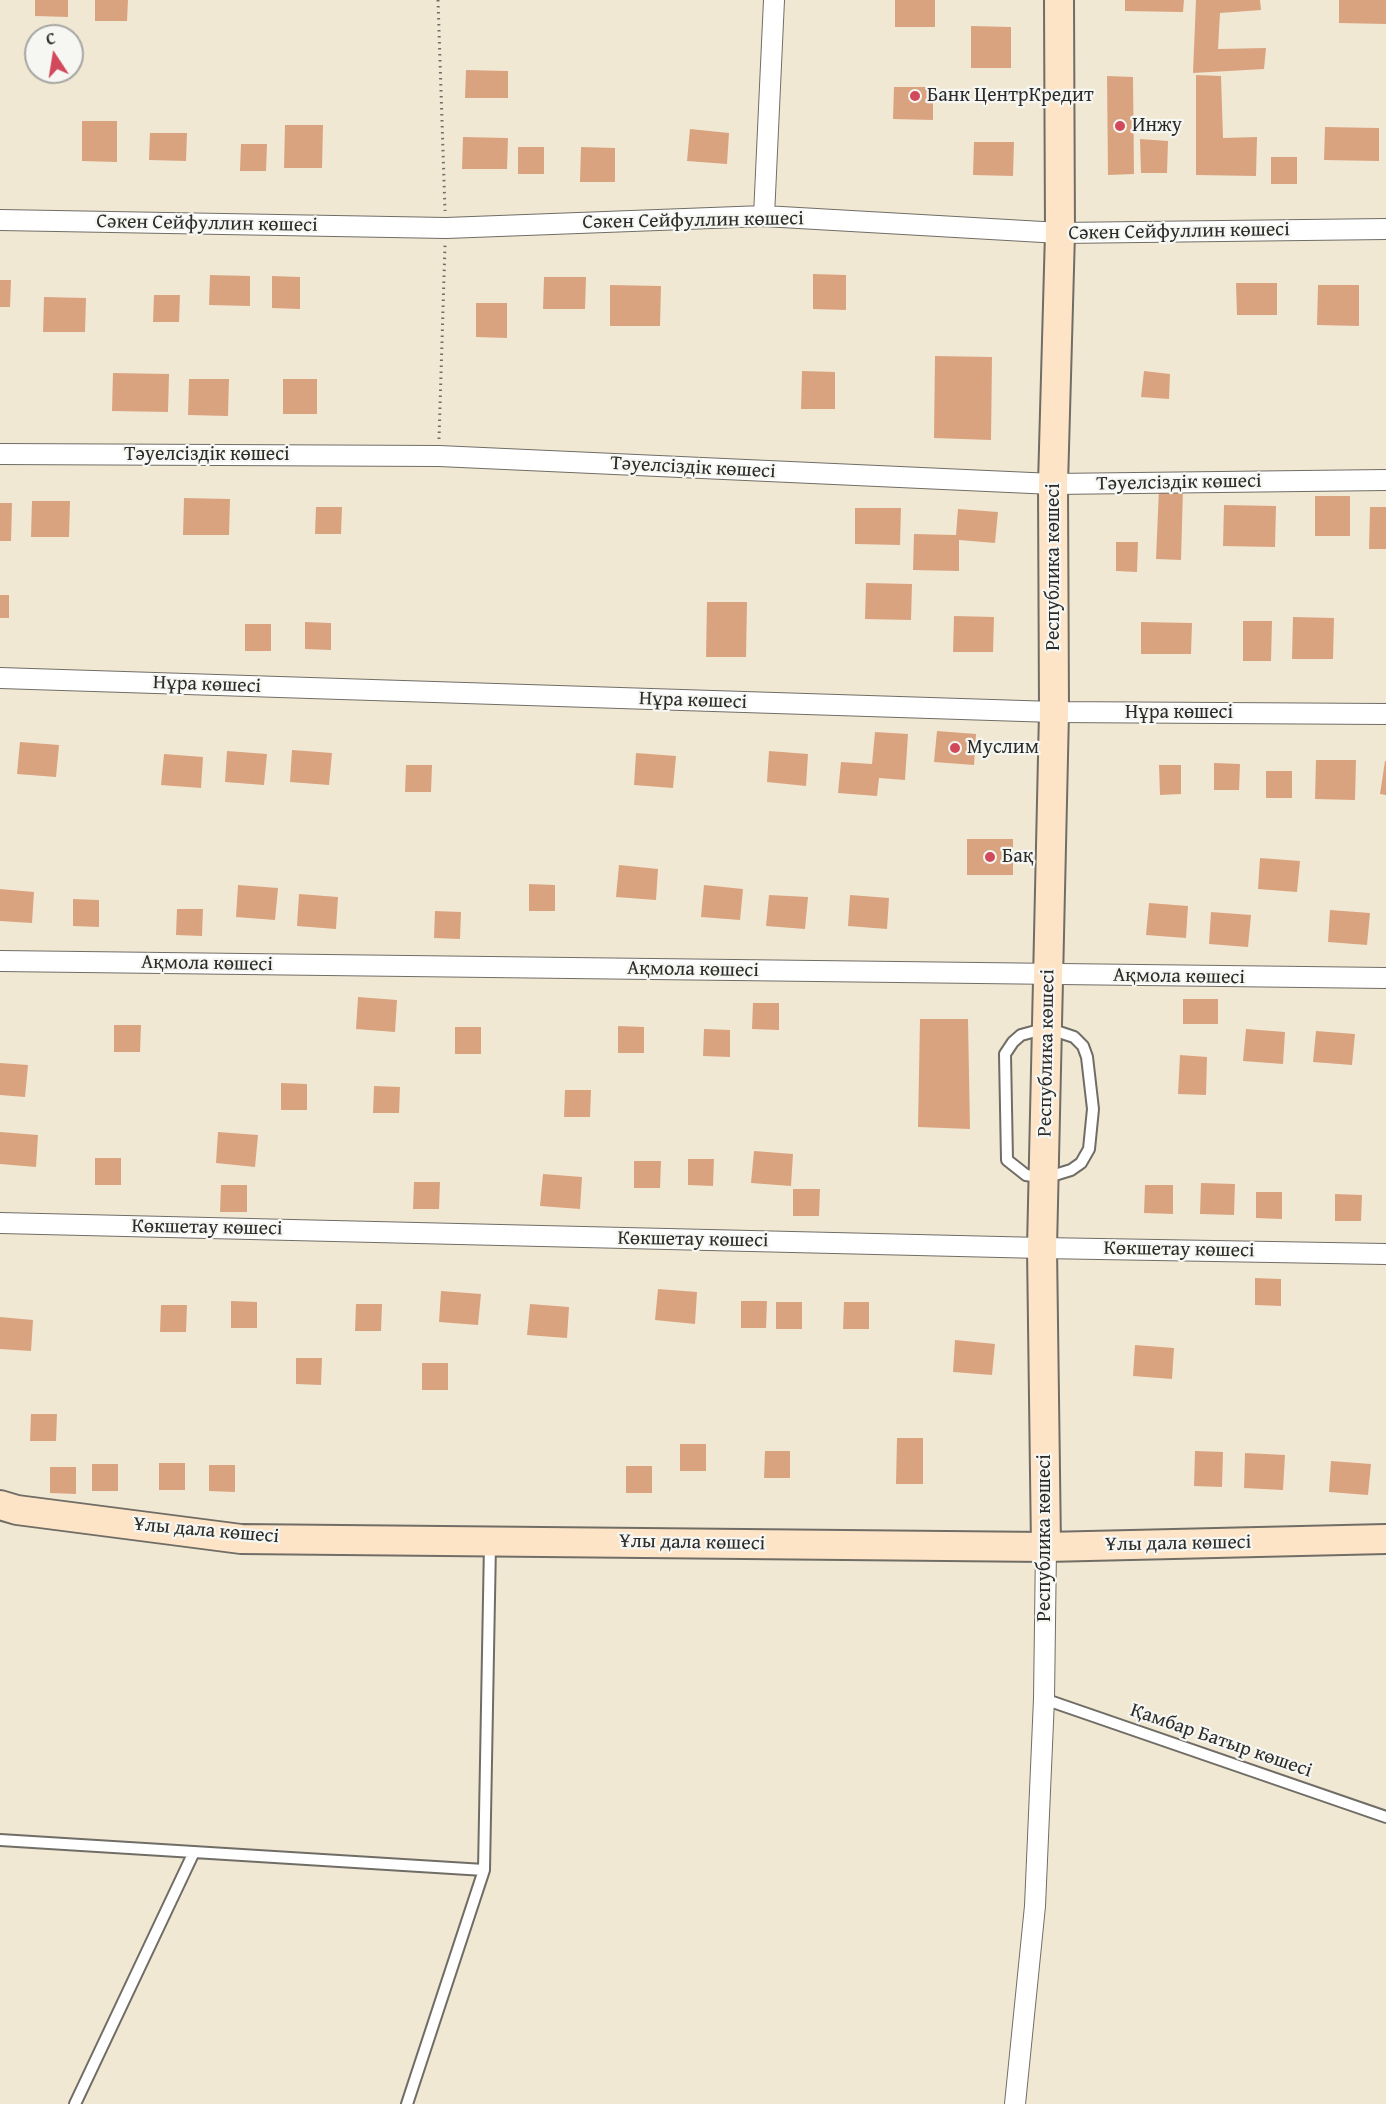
<!DOCTYPE html>
<html>
<head>
<meta charset="utf-8">
<style>
	body { margin:0 }
	#map { position:relative; width:1386px; height:2104px; overflow:hidden; background:#f1e8d3; font-family:"Gentium Book Plus",serif }
	canvas { display:block }
	.north { position:absolute; left:24px; top:24px; width:60px; height:60px; box-sizing:border-box; background:#f6f6f2; border:2px solid #a5a5a2; border-radius:50%; rotate:348deg; font-size:16px; font-weight:700; line-height:24px; text-align:center; color:#2b2b2b }
	.north::after { content:''; display:block; margin:auto; width:21px; height:27px; background:#d1495b; clip-path:polygon(50% 0,100% 100%,50% 72%,0 100%) }
</style>
</head>
<body>
<div id="map">
<canvas width="1386" height="2104"></canvas>
<div class="north">С</div>
</div>
<script>
const g = document.querySelector('canvas').getContext('2d');
g.lineJoin = 'round';
function paint(path, color) { g.fillStyle = color; g.fill(path, 'evenodd'); }
const poly = rows => new Path2D(rows.map(r => 'M' + r).join(''));
function strokePath(path, color, width, dash) { g.strokeStyle = color; g.lineWidth = width; g.lineCap = dash ? 'butt' : 'round'; g.setLineDash(dash || []); g.stroke(path); }
function write(font, color, halo, rows, align = 'center') {
  g.font = font + ' "Gentium Book Plus",serif'; g.lineWidth = 4.5; g.setLineDash([]); g.textBaseline = 'middle'; g.strokeStyle = halo; g.fillStyle = color; for (const [text, x, y, turn = 0] of rows) {
    g.save(); g.translate(x, y); g.rotate((+turn || 0) * Math.PI / 180); g.textAlign = isNaN(turn) ? turn : align; if (halo) g.strokeText(text, 0, 0); g.fillText(text, 0, 0); g.restore();
  }
}
paint(poly([
	[35,0,68,0,68,17,35,16],
	[95,0,128,0,127,21,95,21],
	[895,0,935,0,935,27,895,27],
	[1125,0,1184,0,1183,12,1125,11],
	[1196,0,1260,0,1261,10,1220,13,1218,49,1266,48,1264,69,1193,73],
	[1339,0,1386,0,1386,24,1339,23],
	[971,26,1011,27,1011,68,971,68],
	[466,70,508,71,508,98,465,98],
	[1196,75,1221,76,1223,138,1257,137,1256,176,1196,175],
	[1107,76,1133,77,1134,174,1108,175],
	[894,87,933,87,933,120,893,119],
	[82,121,117,121,117,162,82,161],
	[285,125,323,125,322,168,284,168],
	[1325,127,1379,128,1379,161,1324,160],
	[690,129,729,133,727,164,687,161],
	[150,133,187,133,186,161,149,160],
	[463,137,508,138,507,169,462,169],
	[1140,139,1168,141,1167,173,1141,173],
	[974,142,1014,142,1013,176,973,175],
	[241,144,267,144,266,171,240,171],
	[518,147,544,147,544,174,518,174],
	[581,147,615,148,615,182,580,182],
	[1271,157,1297,157,1297,184,1271,184],
	[813,274,846,275,846,310,813,309],
	[210,275,250,276,250,306,209,305],
	[272,276,300,277,300,309,272,308],
	[544,277,586,277,585,309,543,309],
	[0,280,11,280,10,307,0,307],
	[1236,283,1277,283,1277,315,1237,315],
	[610,285,661,286,660,326,610,326],
	[1318,285,1359,285,1359,326,1317,325],
	[154,295,180,295,179,322,153,322],
	[44,297,86,298,85,332,43,332],
	[476,303,507,303,507,338,476,337],
	[935,356,992,357,991,440,934,438],
	[802,371,835,372,835,409,801,409],
	[1144,371,1170,374,1169,399,1141,397],
	[113,373,169,374,168,412,112,411],
	[189,379,229,379,228,416,188,415],
	[283,379,317,379,317,414,283,414],
	[1159,488,1183,489,1181,560,1156,559],
	[1315,496,1350,496,1350,536,1315,536],
	[184,498,230,499,229,535,183,535],
	[32,501,70,501,69,537,31,537],
	[0,503,12,503,11,541,0,541],
	[1224,505,1276,506,1275,547,1223,546],
	[316,507,342,507,341,534,315,534],
	[1370,507,1386,507,1386,549,1369,549],
	[855,508,901,508,900,545,855,544],
	[958,509,998,512,995,543,959,540,959,571,913,570,914,534,956,535],
	[1116,542,1138,542,1137,572,1116,571],
	[866,583,912,584,911,620,865,619],
	[0,595,9,595,9,618,0,618],
	[707,602,747,602,746,657,706,657],
	[954,616,994,617,993,652,953,652],
	[1293,617,1334,618,1333,659,1292,659],
	[1243,621,1272,621,1271,661,1243,661],
	[305,622,331,623,331,650,305,649],
	[1141,622,1192,623,1191,654,1141,654],
	[245,624,271,624,271,651,245,651],
	[937,731,976,734,974,765,934,762],
	[875,732,908,734,905,780,879,778,877,796,838,793,841,762,872,764],
	[20,742,59,745,56,777,17,774],
	[292,750,332,753,329,785,290,782],
	[227,751,267,754,264,785,225,782],
	[769,751,808,754,806,786,767,782],
	[636,753,676,756,673,788,634,785],
	[164,754,203,757,201,788,161,785],
	[1316,760,1356,760,1355,800,1315,799],
	[1385,761,1386,761,1386,795,1380,794],
	[1214,763,1240,764,1239,790,1214,790],
	[406,765,432,765,431,792,405,792],
	[1159,765,1181,765,1181,794,1160,795],
	[1266,771,1292,771,1292,798,1266,798],
	[967,839,1013,839,1013,875,967,875],
	[1260,858,1300,861,1297,892,1258,889],
	[619,865,658,869,656,900,616,897],
	[529,884,555,885,555,911,529,911],
	[238,885,278,888,275,920,236,917],
	[704,885,743,889,740,920,701,917],
	[0,889,34,892,32,923,0,921],
	[299,894,338,897,336,929,297,926],
	[769,895,808,897,805,929,766,926],
	[850,895,889,898,887,929,848,926],
	[73,899,99,900,99,927,73,926],
	[1149,903,1188,906,1186,938,1146,935],
	[177,909,203,909,202,936,176,935],
	[1330,910,1370,913,1367,945,1328,942],
	[435,911,461,912,460,939,434,938],
	[1211,912,1251,915,1248,947,1209,944],
	[358,997,397,1000,395,1032,356,1029],
	[1183,999,1218,999,1218,1024,1183,1024],
	[753,1003,779,1003,779,1030,752,1029],
	[920,1019,968,1019,970,1129,918,1127],
	[114,1025,141,1025,140,1052,114,1052],
	[618,1026,644,1027,644,1053,618,1053],
	[455,1027,481,1027,481,1054,455,1054],
	[704,1029,730,1030,730,1057,703,1056],
	[1246,1029,1285,1032,1283,1064,1243,1061],
	[1316,1031,1355,1034,1352,1065,1313,1062],
	[1180,1055,1207,1057,1206,1095,1178,1094],
	[0,1063,28,1065,25,1097,0,1095],
	[281,1083,307,1084,307,1110,281,1110],
	[374,1086,400,1087,399,1113,373,1113],
	[565,1090,591,1090,590,1117,564,1117],
	[0,1132,38,1135,36,1167,0,1164],
	[218,1132,258,1135,255,1167,216,1163],
	[754,1151,793,1154,791,1186,751,1183],
	[95,1158,121,1158,121,1185,95,1185],
	[688,1159,714,1159,713,1186,688,1185],
	[634,1161,661,1161,660,1188,634,1188],
	[543,1174,582,1177,580,1209,540,1206],
	[414,1182,440,1182,439,1209,413,1209],
	[1201,1183,1235,1184,1234,1215,1200,1214],
	[221,1185,247,1185,247,1212,220,1212],
	[1145,1185,1173,1185,1173,1214,1144,1213],
	[793,1189,820,1189,819,1216,793,1216],
	[1256,1192,1282,1192,1282,1219,1256,1218],
	[1335,1194,1362,1195,1361,1221,1335,1221],
	[1255,1278,1281,1279,1281,1306,1255,1305],
	[658,1289,697,1292,695,1324,655,1320],
	[441,1291,481,1294,478,1325,439,1322],
	[231,1301,257,1302,257,1328,231,1328],
	[741,1301,767,1301,766,1328,741,1328],
	[776,1302,802,1302,802,1329,776,1329],
	[844,1302,869,1302,869,1329,843,1329],
	[356,1304,382,1304,381,1331,355,1331],
	[530,1304,569,1307,567,1338,527,1335],
	[161,1305,187,1305,186,1332,160,1332],
	[0,1317,33,1320,31,1351,0,1349],
	[955,1340,995,1344,992,1375,953,1372],
	[1135,1345,1174,1348,1172,1379,1133,1376],
	[296,1358,322,1358,321,1385,296,1384],
	[422,1363,448,1363,448,1390,422,1390],
	[31,1414,57,1414,56,1441,30,1441],
	[897,1438,923,1438,923,1484,896,1484],
	[680,1444,706,1444,706,1471,680,1471],
	[765,1451,790,1451,790,1478,764,1478],
	[1195,1451,1223,1452,1222,1487,1194,1486],
	[1245,1453,1285,1455,1283,1490,1244,1488],
	[1331,1461,1371,1464,1368,1495,1329,1492],
	[159,1463,185,1463,185,1490,159,1490],
	[92,1464,118,1464,118,1491,92,1491],
	[209,1465,235,1465,235,1492,209,1491],
	[626,1466,652,1466,652,1493,626,1493],
	[50,1467,76,1467,76,1494,50,1493]
]), '#daa380');
const lane = poly([
	[1047,1028,1074,1037,1083,1046,1087,1057,1093,1109,1089,1149,1081,1163,1071,1170,1045,1178,1026,1175,1007,1160,1005,1054,1013,1042,1021,1035,1047,1028],
	[1044,1699,1386,1817],
	[0,1840,484,1870],
	[75,2104,194,1852],
	[407,2104,484,1870,490,1544]
]);
const street = poly([
	[764,216,774,0],
	[0,220,446,228,764,216,1060,233,1386,229],
	[0,454,439,456,1053,484,1386,480],
	[0,678,1054,712,1386,714],
	[0,961,1386,978],
	[0,1223,1042,1248,1386,1254],
	[1015,2104,1035,1906,1044,1699,1046,1547]
]);
const secondary = poly([
	[0,1505,17,1510,241,1539,1046,1547,1386,1539],
	[1046,1547,1042,1248,1054,712,1053,484,1060,233,1059,0]
]);
strokePath(lane, '#706d66', 14);
strokePath(street, '#706d66', 22);
strokePath(secondary, '#706d66', 32);
strokePath(poly([
	[438,0,445,211],
	[439,439,445,245]
]), '#706d66', 3, [1.5, 4.5]);
strokePath(lane, '#fff', 10);
strokePath(street, '#fff', 20);
strokePath(secondary, '#fee4c6', 28);
for (const [x, y, r, color] of [
	[915,96,6,"#d1495b"],
	[1120,126,6,"#d1495b"],
	[955,748,6,"#d1495b"],
	[990,857,6,"#d1495b"]
]) { const dot = new Path2D(); dot.arc(x, y, r, 0, 2 * Math.PI); g.fillStyle = color; g.fill(dot); strokePath(dot, '#f6f6f2', 2); }
write('20px', '#2b2b2b', '#f6f6f2', [
	["Банк ЦентрКредит",927,96],
	["Инжу",1132,126],
	["Муслим",967,748],
	["Бақ",1002,857]
], 'left');
write('20px', '#2b2b2b', '#f6f6f2', [
	["Сәкен Сейфуллин көшесі",693,221,-1],
	["Сәкен Сейфуллин көшесі",207,224,1],
	["Сәкен Сейфуллин көшесі",1179,232,-1],
	["Тәуелсіздік көшесі",207,455],
	["Тәуелсіздік көшесі",693,468,3],
	["Тәуелсіздік көшесі",1179,483,-1],
	["Республика көшесі",1054,567,-90],
	["Нұра көшесі",207,685,2],
	["Нұра көшесі",693,701,2],
	["Нұра көшесі",1179,713],
	["Ақмола көшесі",207,964,1],
	["Ақмола көшесі",693,970,1],
	["Ақмола көшесі",1179,977,1],
	["Республика көшесі",1047,1053,-89],
	["Көкшетау көшесі",207,1228,1],
	["Көкшетау көшесі",693,1240,1],
	["Көкшетау көшесі",1179,1250,1],
	["Ұлы дала көшесі",206,1531,5],
	["Республика көшесі",1045,1538,-90],
	["Ұлы дала көшесі",692,1543,1],
	["Ұлы дала көшесі",1178,1544,-1],
	["Қамбар Батыр көшесі",1221,1741,19]
]);
</script>
</body>
</html>
